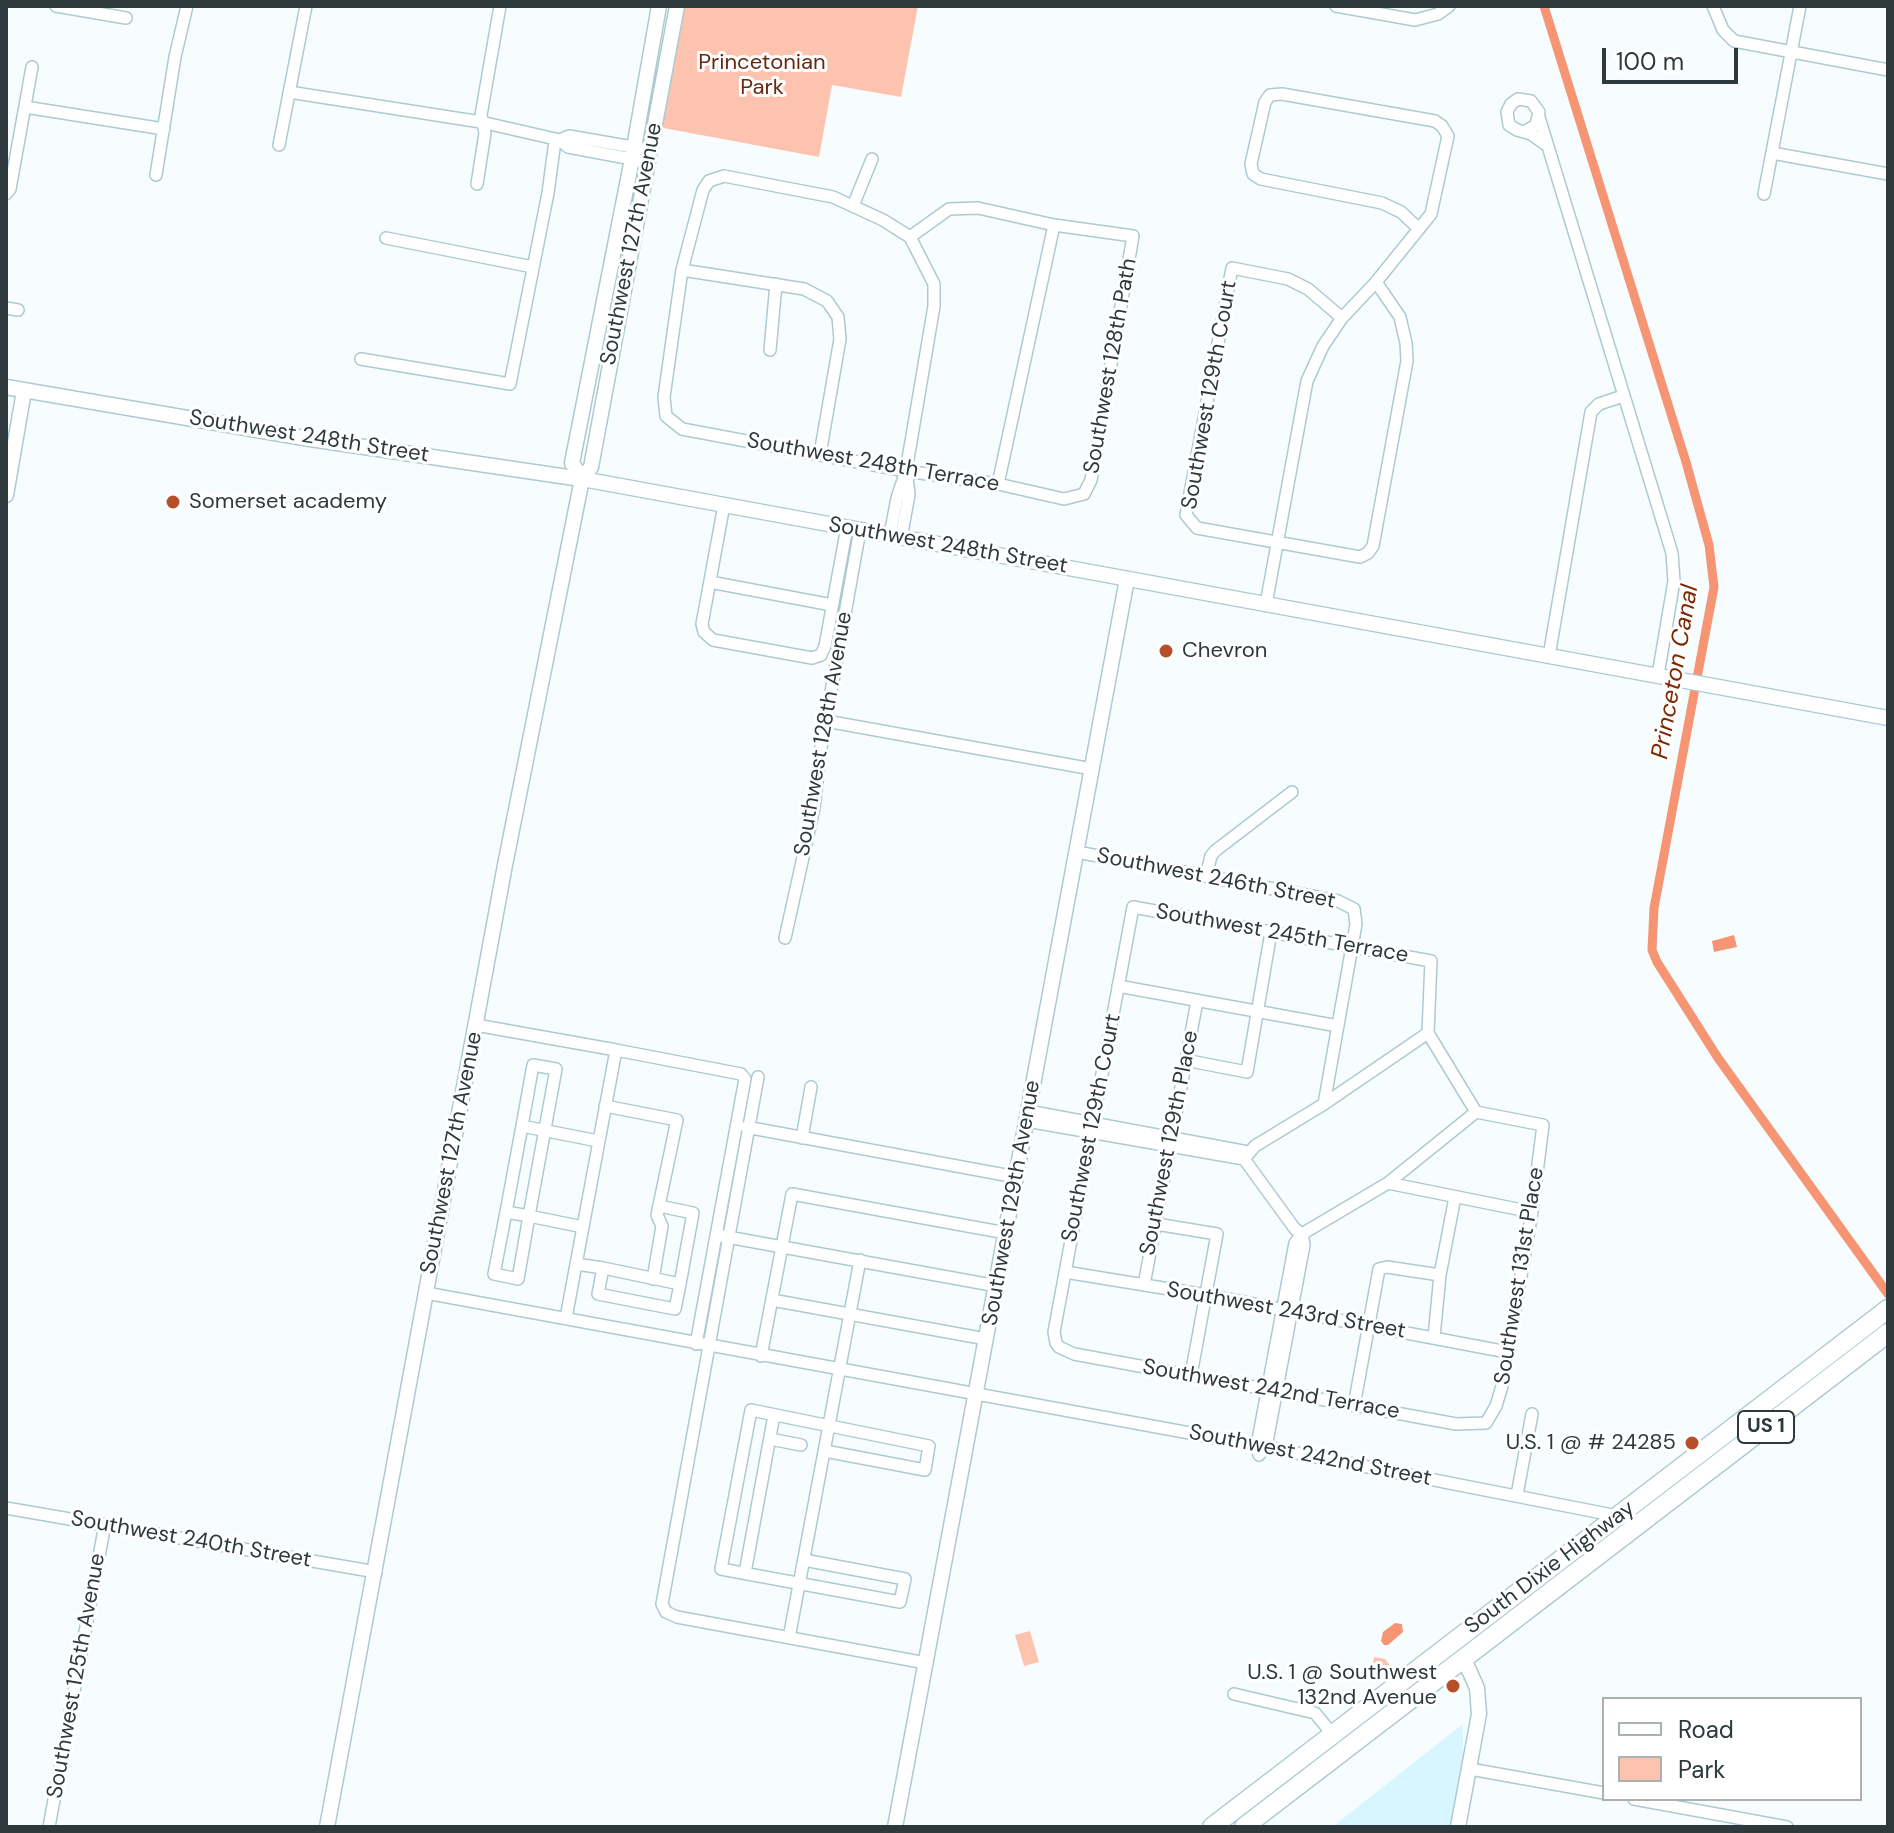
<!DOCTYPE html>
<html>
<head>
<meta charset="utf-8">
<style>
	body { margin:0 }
	#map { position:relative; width:1894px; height:1833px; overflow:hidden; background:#f7fdfe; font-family:"DM Sans",sans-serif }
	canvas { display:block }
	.frame { position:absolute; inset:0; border:8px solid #2d393c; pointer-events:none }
	.legend { position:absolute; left:1602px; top:1697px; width:260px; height:104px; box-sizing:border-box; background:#fff; border:2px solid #abb0b1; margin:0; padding:10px 14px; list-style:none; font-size:24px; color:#2d393c }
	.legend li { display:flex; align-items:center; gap:16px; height:40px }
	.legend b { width:40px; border:2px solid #abb0b1 }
	.scale { position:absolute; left:1602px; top:48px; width:136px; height:36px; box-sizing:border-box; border:4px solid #2d393c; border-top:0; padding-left:10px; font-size:24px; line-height:28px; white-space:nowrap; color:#2d393c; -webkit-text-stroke:6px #fff; paint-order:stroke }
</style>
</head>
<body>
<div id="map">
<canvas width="1894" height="1833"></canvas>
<div class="frame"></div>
<ul class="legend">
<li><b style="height:10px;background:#fff"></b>Road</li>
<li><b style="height:22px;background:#fec3af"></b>Park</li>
</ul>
<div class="scale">100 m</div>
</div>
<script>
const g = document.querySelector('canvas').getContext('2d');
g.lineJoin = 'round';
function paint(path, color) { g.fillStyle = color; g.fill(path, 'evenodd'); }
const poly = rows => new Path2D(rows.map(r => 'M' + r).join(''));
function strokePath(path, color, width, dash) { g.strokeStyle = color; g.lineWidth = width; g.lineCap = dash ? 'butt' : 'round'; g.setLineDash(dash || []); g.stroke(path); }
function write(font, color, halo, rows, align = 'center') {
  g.font = font + ' "DM Sans",sans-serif'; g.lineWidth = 6; g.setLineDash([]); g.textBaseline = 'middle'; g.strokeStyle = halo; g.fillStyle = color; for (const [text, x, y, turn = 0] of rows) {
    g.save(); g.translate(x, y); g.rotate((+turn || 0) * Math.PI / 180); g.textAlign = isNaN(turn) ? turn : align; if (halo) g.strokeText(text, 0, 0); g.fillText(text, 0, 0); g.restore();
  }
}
paint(poly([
	[1463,1724,1463,1768,1450,1827,1332,1827]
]), '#d7f6ff');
paint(poly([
	[681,6,918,6,901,97,832,85,819,157,658,127],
	[1030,1631,1039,1662,1024,1666,1015,1635],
	[1374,1657,1385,1659,1392,1668,1375,1680,1371,1673]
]), '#fec3af');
paint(poly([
	[1734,935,1737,947,1714,952,1712,941],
	[1395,1623,1402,1624,1403,1632,1388,1645,1384,1645,1381,1641,1383,1632]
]), '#f69574');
strokePath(poly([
	[1544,6,1686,462,1709,545,1714,587,1654,908,1652,950,1657,962,1718,1058,1888,1294]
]), '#f69574', 9);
const minor = poly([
	[56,6,126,18],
	[1336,6,1415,20,1438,14,1449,6],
	[1713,6,1723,30,1734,41,1888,70],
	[289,92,481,122,560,140,568,147,648,162],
	[25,107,164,129],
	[1539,117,1672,553,1674,581,1658,675],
	[1526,131,1536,125,1539,112,1531,101,1518,99,1511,104,1507,112,1509,125,1517,130,1531,134,1545,144],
	[560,140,569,136,650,150],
	[279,145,306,6],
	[1772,153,1888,174],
	[156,175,175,57,187,6],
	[477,184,485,133,481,115,500,6],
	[6,194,10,189,32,67],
	[1764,194,1800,6],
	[853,206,872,159],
	[386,238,533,267],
	[682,270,804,289,827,301,838,317,840,339,820,454],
	[6,308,18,310],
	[1342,318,1308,289,1288,279,1232,268,1186,515,1197,528,1360,557,1368,553,1373,546,1407,361,1406,343,1400,317,1376,282],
	[770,350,776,284],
	[361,359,510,384,548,193,555,141],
	[998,484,1054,225],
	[724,505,702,624,704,632,713,640,812,658,821,655,825,646,847,527],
	[890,535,897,498,906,471,934,306,934,284,910,237,883,220,833,197,724,176,709,181,703,190,682,270,664,397,666,416,682,429,906,471,998,484,1064,499,1084,494,1091,480,1133,236,1054,225,978,208,949,209,910,237],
	[901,538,909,495,907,476],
	[710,582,832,605],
	[1266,604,1307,381,1323,346,1342,318,1376,282,1431,214,1448,136,1442,126,1435,121,1282,94,1270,95,1265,102,1251,164,1253,174,1261,179,1382,203,1401,212,1418,228],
	[1549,656,1591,412,1599,404,1623,396],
	[826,721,1092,769],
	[1077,852,1338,901,1354,909,1356,924,1324,1104],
	[1206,876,1211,856,1215,851,1292,792],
	[785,938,814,808,821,748,860,530],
	[1118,986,1338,1026],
	[476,1025,616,1050,566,1318],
	[616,1050,741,1074,745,1079,696,1344],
	[1185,1060,1247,1072,1271,932],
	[758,1077,662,1604,666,1612,677,1617,926,1663],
	[605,1106,677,1120,657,1215,662,1226,653,1279],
	[1028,1111,1248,1152],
	[1027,1121,1244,1159,1295,1229,1302,1234],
	[522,1126,598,1141],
	[746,1127,1016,1177],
	[802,1138,811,1087],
	[1244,1159,1255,1146,1324,1104,1428,1033,1431,961,1133,907,1054,1332,1056,1343,1059,1347,1074,1354,1456,1424,1486,1423,1496,1406,1502,1386,1532,1212,1543,1125,1476,1112,1428,1033],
	[1388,1183,1532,1212],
	[659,1206,693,1213,680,1284],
	[506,1212,529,1216,556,1069,533,1065,522,1126,506,1212,494,1274,518,1279,529,1216,583,1227],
	[1156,1224,1217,1234,1191,1375],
	[722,1236,997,1286],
	[576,1264,603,1268,680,1284,675,1309,598,1294,603,1268],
	[1065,1272,1206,1295,1507,1352],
	[1144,1285,1197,1001],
	[426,1293,1266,1447,1643,1521],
	[772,1300,986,1339],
	[1434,1337,1440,1275,1455,1197],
	[761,1356,792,1194,1006,1233],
	[1354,1406,1379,1269,1387,1267,1440,1275],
	[770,1439,801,1445],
	[1262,1452,1266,1447,1304,1245,1302,1234],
	[1259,1455,1257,1445,1295,1243,1302,1234,1388,1183,1476,1112],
	[1517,1495,1532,1414],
	[6,1508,376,1572],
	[804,1560,905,1579,900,1602,721,1569,751,1410,929,1446,925,1470,825,1451],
	[745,1573,774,1415],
	[789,1638,860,1260],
	[1234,1694,1315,1713,1333,1735],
	[1470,1769,1604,1793],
	[1634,1799,1787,1827],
	[49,1827,105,1524]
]);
const tertiary = poly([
	[6,387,310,439,588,480,1888,718],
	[582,479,572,463,632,159,659,6],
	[6,495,24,391],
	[327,1827,505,865,582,479,591,467,677,6],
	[895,1827,1127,579],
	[1458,1827,1479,1714,1477,1688,1464,1659]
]);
const trunk = poly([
	[1212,1827,1888,1309],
	[1244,1827,1888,1333]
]);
strokePath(minor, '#adcad2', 14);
strokePath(tertiary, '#adcad2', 17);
strokePath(trunk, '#adcad2', 21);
strokePath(minor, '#fff', 11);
strokePath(tertiary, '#fff', 14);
strokePath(trunk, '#fff', 18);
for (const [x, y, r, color] of [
	[173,502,8,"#b64f2a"],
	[1166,651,8,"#b64f2a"],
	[1692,1443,8,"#b64f2a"],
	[1453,1686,8,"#b64f2a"]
]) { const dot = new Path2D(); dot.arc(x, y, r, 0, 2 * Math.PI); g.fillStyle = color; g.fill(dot); strokePath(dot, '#fff', 3); }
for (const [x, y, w] of [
	[1766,1427,56]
]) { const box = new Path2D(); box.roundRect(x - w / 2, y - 16, w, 32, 6); g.fillStyle = '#fff'; g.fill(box); strokePath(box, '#2d393c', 2); }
write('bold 20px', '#2d393c', null, [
	["US 1",1766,1427]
]);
write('22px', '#652812', '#fff', [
	["Princetonian",762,63],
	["Park",762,88]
]);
write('22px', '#2d393c', '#fff', [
	["Southwest 127th Avenue",632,244,-79],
	["Southwest 128th Path",1111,366,-80],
	["Southwest 129th Court",1210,395,-80],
	["Southwest 248th Street",309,437,9],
	["Southwest 248th Terrace",873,463,10],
	["Southwest 248th Street",948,546,10],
	["Southwest 128th Avenue",824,734,-80],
	["Southwest 246th Street",1216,879,11],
	["Southwest 245th Terrace",1282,934,10],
	["Southwest 129th Court",1092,1128,-79],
	["Southwest 129th Place",1170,1143,-79],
	["Southwest 127th Avenue",452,1153,-79],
	["Southwest 129th Avenue",1012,1203,-80],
	["Southwest 131st Place",1520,1276,-81],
	["Southwest 243rd Street",1286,1311,10],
	["Southwest 242nd Terrace",1271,1390,10],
	["Southwest 242nd Street",1310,1456,11],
	["Southwest 240th Street",191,1540,10],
	["South Dixie Highway",1550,1568,-37],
	["Southwest 125th Avenue",77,1676,-80]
]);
write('22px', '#2d393c', '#fff', [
	["Somerset academy",189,502],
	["Chevron",1182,651],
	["U.S. 1 @ # 24285",1676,1443,"right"],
	["U.S. 1 @ Southwest",1437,1673,"right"],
	["132nd Avenue",1437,1698,"right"]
], 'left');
write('italic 24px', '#7d2803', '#fff', [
	["Princeton Canal",1676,672,-80]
]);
</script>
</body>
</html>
